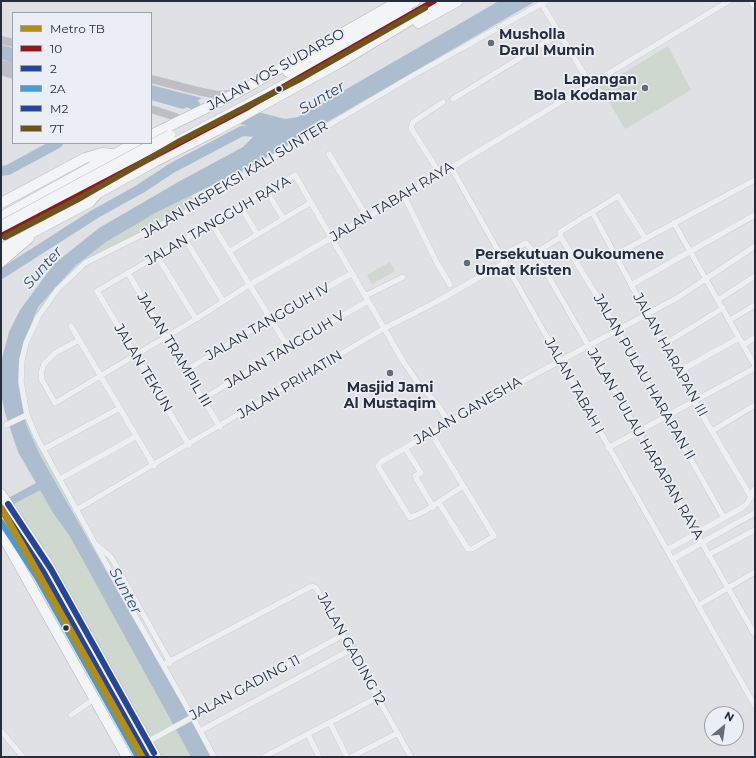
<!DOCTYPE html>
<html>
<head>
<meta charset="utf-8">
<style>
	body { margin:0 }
	#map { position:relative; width:756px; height:758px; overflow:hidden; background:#dfe1e4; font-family:Montserrat,sans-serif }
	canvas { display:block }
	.frame { position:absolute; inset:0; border:2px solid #262e3d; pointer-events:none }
	.legend { position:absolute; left:12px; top:12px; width:140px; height:132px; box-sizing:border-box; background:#ebeff5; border:1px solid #9ca2ab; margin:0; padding:5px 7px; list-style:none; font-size:12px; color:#262e3d }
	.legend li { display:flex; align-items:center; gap:8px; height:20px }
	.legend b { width:20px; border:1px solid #9ca2ab }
	.north { position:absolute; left:704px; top:706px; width:40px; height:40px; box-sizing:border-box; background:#ebeff5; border:1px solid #9ca2ab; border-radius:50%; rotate:29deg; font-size:11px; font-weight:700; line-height:16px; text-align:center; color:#262e3d }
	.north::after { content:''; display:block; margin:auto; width:14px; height:18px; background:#676d77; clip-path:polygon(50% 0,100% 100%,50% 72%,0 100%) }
</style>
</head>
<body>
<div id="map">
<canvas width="756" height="758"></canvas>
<div class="frame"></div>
<ul class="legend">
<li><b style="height:5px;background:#b38d15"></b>Metro TB</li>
<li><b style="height:5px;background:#8e181e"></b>10</li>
<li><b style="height:5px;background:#264598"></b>2</li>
<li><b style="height:5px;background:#4c9ad3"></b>2A</li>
<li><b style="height:5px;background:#264598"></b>M2</li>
<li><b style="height:5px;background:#6e531c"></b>7T</li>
</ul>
<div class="north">N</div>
</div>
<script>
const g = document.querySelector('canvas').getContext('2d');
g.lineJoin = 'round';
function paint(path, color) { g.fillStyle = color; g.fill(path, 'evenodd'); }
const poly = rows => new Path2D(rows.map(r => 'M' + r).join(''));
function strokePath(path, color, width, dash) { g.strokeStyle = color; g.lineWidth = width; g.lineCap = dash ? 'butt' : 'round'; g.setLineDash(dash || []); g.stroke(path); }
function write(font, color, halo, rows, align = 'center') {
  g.font = font + ' Montserrat,sans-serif'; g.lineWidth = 3.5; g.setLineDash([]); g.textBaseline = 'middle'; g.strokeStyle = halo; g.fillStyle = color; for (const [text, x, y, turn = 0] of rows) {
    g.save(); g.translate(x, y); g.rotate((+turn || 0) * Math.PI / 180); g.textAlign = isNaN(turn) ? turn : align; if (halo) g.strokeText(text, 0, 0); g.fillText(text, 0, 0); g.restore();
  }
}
paint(poly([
	[668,46,691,90,625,129,600,87],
	[191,195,194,200,189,199,186,206,192,208,96,257,66,281,38,317,22,360,27,415,123,599,41,457,26,424,18,383,19,358,38,307,75,266,106,242,159,211],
	[390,262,395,271,372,284,367,275],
	[40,489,53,513,69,535,191,757,156,757,9,506]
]), '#cfd8cf');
paint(poly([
	[499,1,536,1,246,169,159,211,106,242,75,266,38,307,28,332,19,358,18,383,26,424,41,457,213,757,191,757,69,535,53,513,40,490,1,511,1,502,36,483,18,452,5,413,1,394,1,362,9,332,20,310,54,264,99,228,180,181,243,147,260,130,240,124,258,112,285,119,298,117],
	[1,45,13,48,13,63,1,59],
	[151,85,202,98,183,109,151,100]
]), '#acbdd0');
strokePath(poly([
	[180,100,195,105],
	[1,171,8,170,58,143],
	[1,274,95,214,140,189,172,168,242,131,272,133]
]), '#acbdd0', 10);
const street = poly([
	[540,1,590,84],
	[751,1,753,5],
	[453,99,559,34],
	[329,154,367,217],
	[451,167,755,706],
	[440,174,411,128,413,122,443,102],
	[267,192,283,218],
	[404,196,437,263,450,285],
	[241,207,257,234],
	[592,212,694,401,751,497],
	[674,223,755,366],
	[212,224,288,347],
	[561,237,618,331,724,518],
	[185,239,223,301],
	[230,251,310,203],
	[535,253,755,635],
	[502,255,526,243,535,253,561,237,560,232,618,196,645,238],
	[615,255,755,180],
	[157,256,196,319],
	[128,273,181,364,220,427],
	[631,285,755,215],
	[365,296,403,277],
	[718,300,755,276],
	[730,320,755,305],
	[71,326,154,466],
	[79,340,55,353,44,364,41,373,42,380,55,403,196,319,249,285,404,196,729,1],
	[663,345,723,308],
	[743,345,755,338],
	[185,371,270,319,351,274],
	[678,372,739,338],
	[203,399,267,359,368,301],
	[6,425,27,415],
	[712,431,755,405],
	[431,433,494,536,472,549,468,549,439,503],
	[189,445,97,291,295,175,403,361,418,383,437,404,449,422],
	[405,448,421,473,415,476,433,507],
	[608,448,755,368],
	[44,449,118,409],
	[60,479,135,437],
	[463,486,425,511,410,518,378,466,381,462,495,396,677,298,755,246],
	[76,510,383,329,436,302,506,262],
	[98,546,111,557,170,662,169,664],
	[667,550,743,507,747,504,755,488],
	[708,555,755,530],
	[673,559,755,513],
	[699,605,755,572],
	[163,665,312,586,316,588,411,757],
	[71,715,94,699],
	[330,723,347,757],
	[1,731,23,757],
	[200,731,352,649],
	[308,734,319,757],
	[147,742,343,635],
	[214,757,192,716,126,600,36,436,27,415,21,382,22,360,26,343,38,317,57,290,85,263,185,213,211,193,227,185,414,75,546,1],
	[264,757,378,697],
	[351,757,398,733]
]);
const highway = poly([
	[418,23,458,1],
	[288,72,415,1],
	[151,135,237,93,399,1],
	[177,142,299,77,409,13],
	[1,203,85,158,102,153,113,154],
	[1,217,135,143],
	[1,249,90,202,98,193,156,161,217,130,339,63,442,1],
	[1,262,29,238],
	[1,494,46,561,156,757],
	[1,533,127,757]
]);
strokePath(street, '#bdbfc2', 6);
strokePath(highway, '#b1b4b9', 11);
strokePath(street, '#eeeff1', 5.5);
strokePath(poly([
	[1,40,13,43],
	[1,64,13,67],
	[1,71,13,75],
	[151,79,202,92,219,95,232,94],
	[151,109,176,117,181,122]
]), '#bdbfc4', 8);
strokePath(highway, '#f3f4f5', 10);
const highwayBridge = poly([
	[1,226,170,135],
	[1,235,177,142]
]);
strokePath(highwayBridge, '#b1b4b9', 11, []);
strokePath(highwayBridge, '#f3f4f5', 10);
strokePath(poly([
	[1,236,248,107,434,1]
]), '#8e181e', 6);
strokePath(poly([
	[1,508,44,573,147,757]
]), '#264598', 6);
strokePath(poly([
	[1,522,37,577,138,757]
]), '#4c9ad3', 6);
strokePath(poly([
	[8,504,51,569,154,753]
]), '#264598', 6);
strokePath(poly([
	[5,237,82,197,178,142,302,78,425,8]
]), '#6e531c', 6);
strokePath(poly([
	[1,508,142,757]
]), '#b38d15', 7);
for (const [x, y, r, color] of [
	[491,43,4,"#676d77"],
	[645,88,4,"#676d77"],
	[279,89,3.5,"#262e3d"],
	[467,263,4,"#676d77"],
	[390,373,4,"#676d77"],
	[66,628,3.5,"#262e3d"]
]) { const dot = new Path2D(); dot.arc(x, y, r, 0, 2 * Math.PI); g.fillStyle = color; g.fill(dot); strokePath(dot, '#ebeff5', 1.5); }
write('bold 14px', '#262e3d', '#ebeff5', [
	["Musholla",499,35],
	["Darul Mumin",499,51],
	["Lapangan",637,80,"right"],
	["Bola Kodamar",637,96,"right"],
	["Persekutuan Oukoumene",475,255],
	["Umat Kristen",475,271],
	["Masjid Jami",390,388,"center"],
	["Al Mustaqim",390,404,"center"]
], 'left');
write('14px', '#262e3d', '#ebeff5', [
	["JALAN YOS SUDARSO",276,70,-29],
	["JALAN INSPEKSI KALI SUNTER",235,180,-31],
	["JALAN TABAH RAYA",392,202,-31],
	["JALAN TANGGUH RAYA",218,221,-30],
	["JALAN TANGGUH IV",268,322,-30],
	["JALAN TRAMPIL III",174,350,59],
	["JALAN TANGGUH V",285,350,-31],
	["JALAN HARAPAN III",670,355,61],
	["JALAN TEKUN",143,368,59],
	["JALAN PULAU HARAPAN II",644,377,60],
	["JALAN PRIHATIN",290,385,-31],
	["JALAN TABAH I",574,386,61],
	["JALAN GANESHA",468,411,-30],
	["JALAN PULAU HARAPAN RAYA",645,444,60],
	["JALAN GADING 12",351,649,61],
	["JALAN GADING 11",245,688,-28]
]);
write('italic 15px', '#2f4c72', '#ebeff5', [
	["Sunter",322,98,-30],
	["Sunter",43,268,-48],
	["Sunter",125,591,61]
]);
</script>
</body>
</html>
